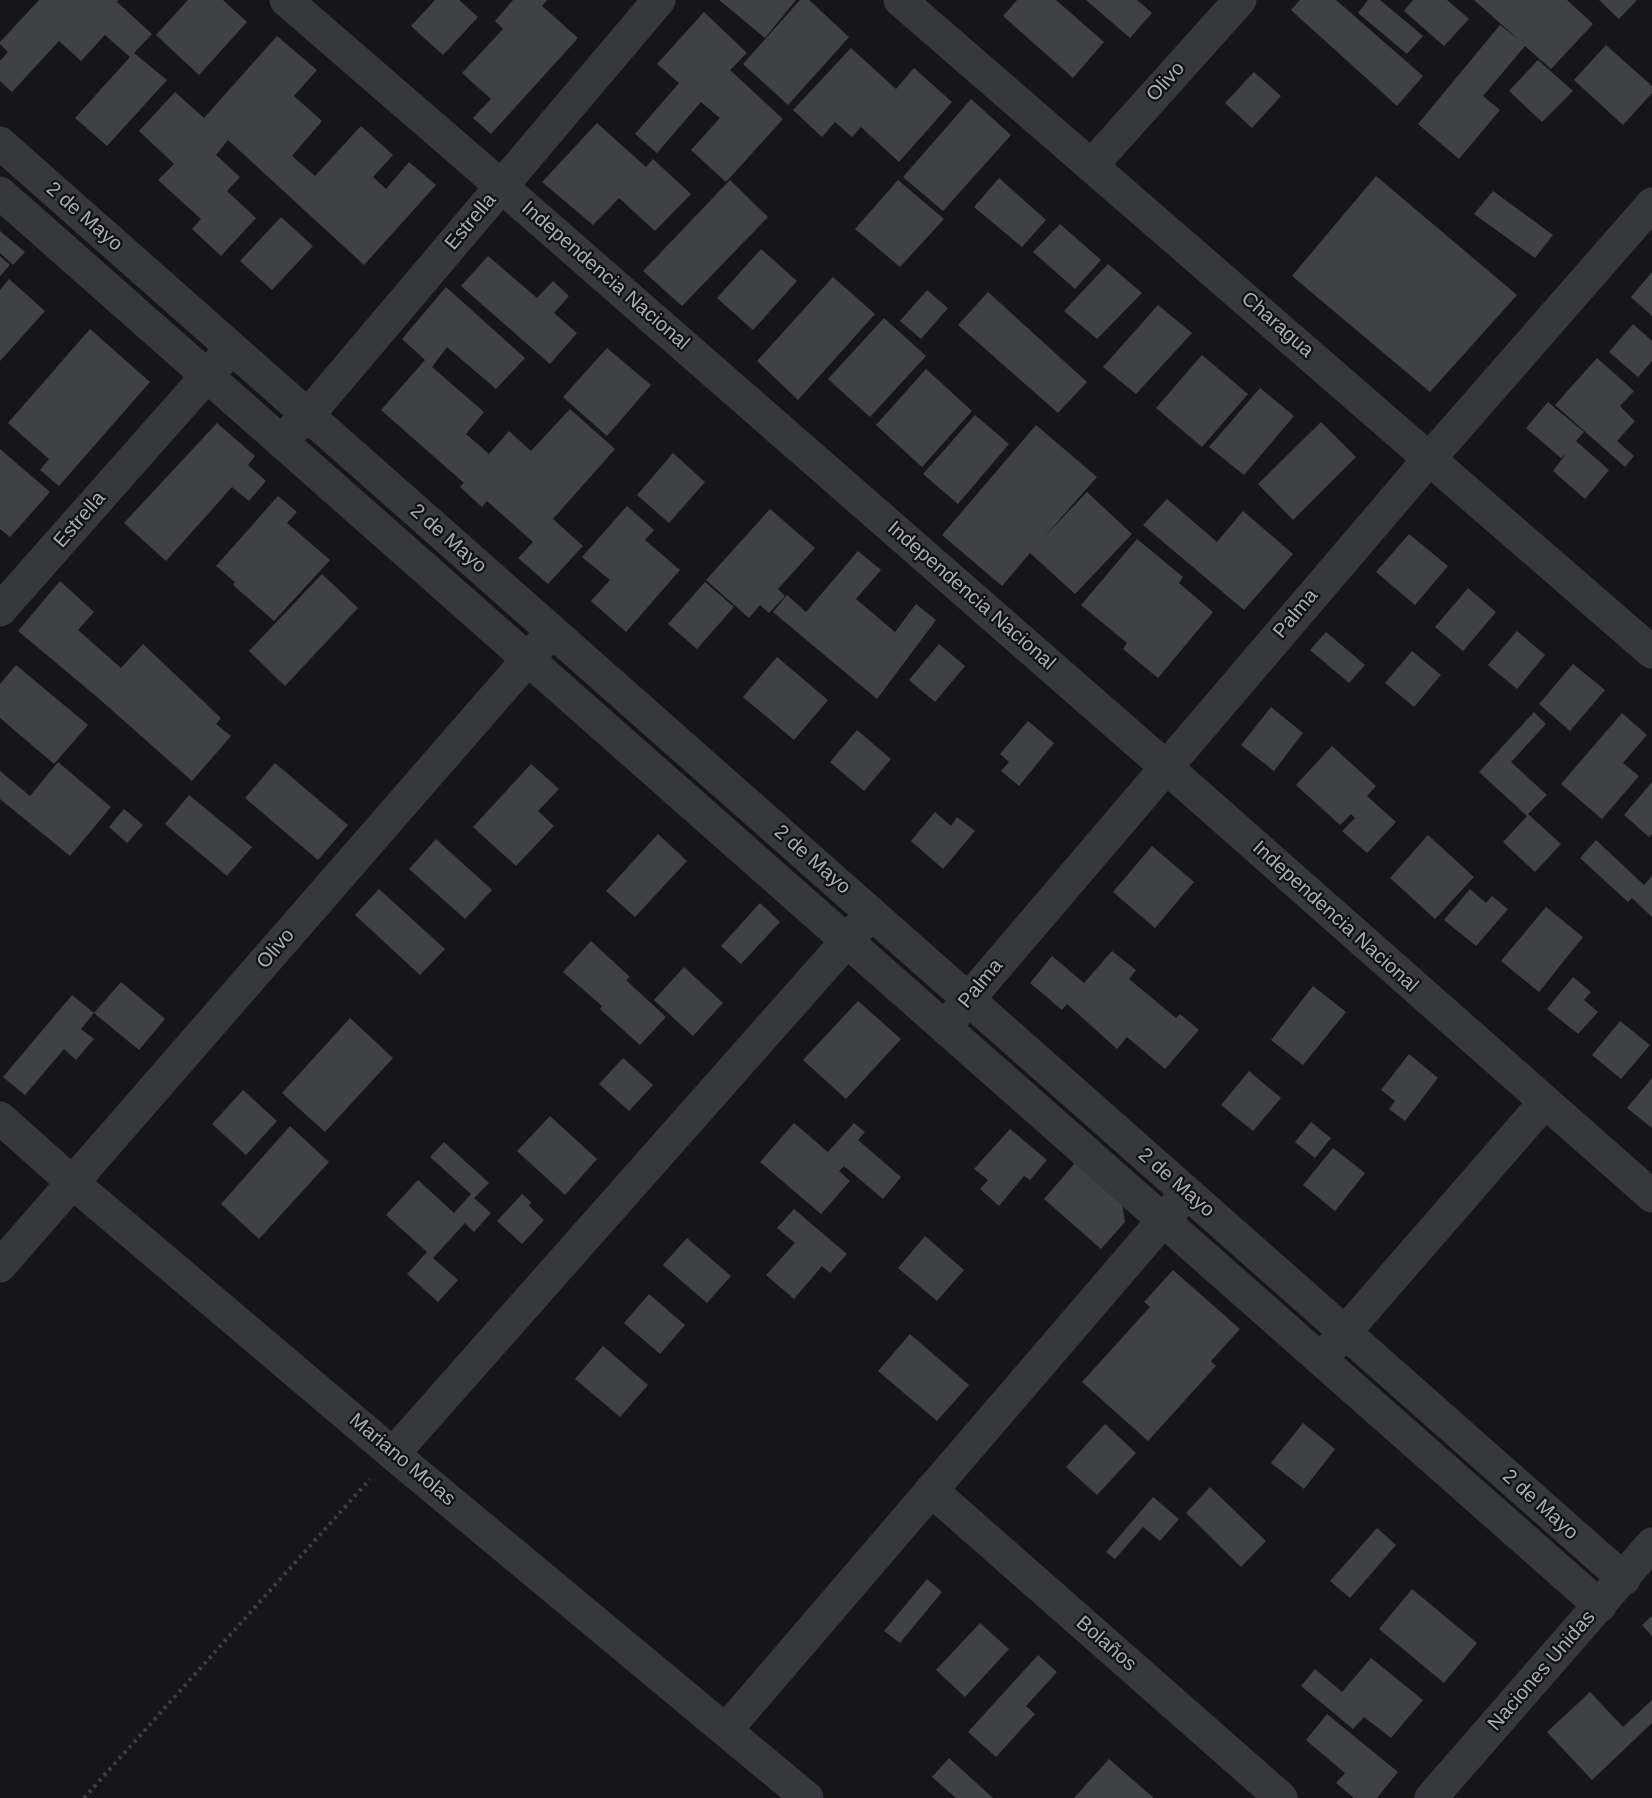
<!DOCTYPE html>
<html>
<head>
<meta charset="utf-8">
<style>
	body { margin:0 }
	canvas { display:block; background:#161618 }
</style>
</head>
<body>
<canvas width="1652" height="1798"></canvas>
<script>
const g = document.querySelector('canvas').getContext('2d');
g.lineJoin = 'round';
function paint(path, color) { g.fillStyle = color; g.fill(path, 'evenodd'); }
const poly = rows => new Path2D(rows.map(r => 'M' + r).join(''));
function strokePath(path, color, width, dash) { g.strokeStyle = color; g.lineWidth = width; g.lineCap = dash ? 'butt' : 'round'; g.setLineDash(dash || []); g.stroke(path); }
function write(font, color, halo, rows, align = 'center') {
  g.font = font + ' Helvetica,sans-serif'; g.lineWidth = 4.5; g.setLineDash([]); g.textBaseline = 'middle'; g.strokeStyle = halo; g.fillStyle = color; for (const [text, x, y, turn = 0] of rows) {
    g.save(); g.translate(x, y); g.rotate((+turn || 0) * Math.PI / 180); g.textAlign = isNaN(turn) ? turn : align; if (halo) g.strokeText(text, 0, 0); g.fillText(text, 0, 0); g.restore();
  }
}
paint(poly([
	[39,0,118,0,117,2,152,34,134,53,167,80,107,146,75,118,130,57,105,35,81,61,59,41,12,92,0,81,0,61,8,52,0,44,0,42],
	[188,0,223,0,247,22,199,75,156,35],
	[435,0,459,0,478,17,443,55,411,26],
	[513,0,547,0,542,6,578,38,491,134,473,118,491,99,462,73,503,29,495,21],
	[719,0,796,0,765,38],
	[800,0,809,0,849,37,788,105,743,64],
	[1017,0,1056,0,1104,42,1073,78,1003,16],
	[1086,0,1137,0,1152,13,1130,38],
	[1300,0,1336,0,1423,76,1397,106,1291,10],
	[1368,0,1380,0,1423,36,1407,54,1358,13],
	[1413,0,1447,0,1469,19,1444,46,1404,11],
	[1474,0,1567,0,1593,24,1551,69,1525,46,1483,96,1500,110,1459,159,1418,124,1500,25,1519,40],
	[1599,0,1637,0,1619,19],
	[704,12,747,53,730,70,783,119,726,182,691,150,720,118,701,102,657,153,635,134,679,83,657,64],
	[277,36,317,70,294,96,322,121,292,156,315,176,361,126,393,155,373,177,386,189,409,162,436,185,364,265,228,140,216,155,240,177,227,191,256,218,221,256,192,229,201,219,158,180,174,164,139,131,175,92,204,118],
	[1606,45,1652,86,1652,93,1623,125,1574,80],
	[851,48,896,89,914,68,952,102,899,162,861,127,852,137,835,122,822,137,793,110],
	[1538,60,1573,91,1542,122,1509,91],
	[1254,72,1281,96,1252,128,1225,103],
	[971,99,1011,135,943,211,903,177],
	[597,123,646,167,653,159,691,194,655,231,619,198,593,225,542,182],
	[1376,176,1517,295,1430,392,1292,276],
	[999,178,1046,220,1022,247,974,207],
	[730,180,768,217,682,306,643,271],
	[898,180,944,219,900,267,855,229],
	[1493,191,1553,235,1535,258,1474,214],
	[281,217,313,246,272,290,240,261],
	[1060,224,1101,260,1075,289,1033,252],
	[0,231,25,252,13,265,0,253],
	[761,249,797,281,753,330,717,298],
	[0,256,10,265,0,276],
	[488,256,537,298,553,281,569,296,554,313,577,333,550,364,461,286],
	[1108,264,1142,293,1097,339,1064,311],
	[1652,272,1652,316,1631,297],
	[833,277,875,314,798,400,757,361],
	[9,279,45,311,0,361,0,290],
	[446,287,525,358,496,389,447,347,432,367,484,412,466,434,489,454,509,431,531,451,570,409,615,449,553,519,583,546,548,584,518,558,533,542,487,501,482,507,460,487,464,483,381,410,425,360,402,339],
	[927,290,948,308,921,339,900,321],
	[988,292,1087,382,1058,413,958,325],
	[1158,305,1192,333,1136,394,1103,367],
	[884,318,926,356,870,417,828,379],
	[1633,324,1652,341,1652,361,1638,377,1609,352],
	[90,329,150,382,59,486,40,470,49,459,8,423],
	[607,348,651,385,607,436,563,397],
	[1202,355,1248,394,1202,447,1156,408],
	[1597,358,1634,391,1620,406,1635,421,1617,441,1634,456,1625,467,1555,405],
	[926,369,972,411,922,467,876,425],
	[1260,388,1294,416,1244,475,1209,447],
	[1548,402,1584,432,1576,441,1609,470,1585,499,1553,471,1566,454,1561,458,1526,428],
	[975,415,1009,444,958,504,923,474],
	[1321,422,1356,457,1293,520,1258,484],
	[217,423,255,456,248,465,266,481,249,501,232,487,166,561,124,523],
	[1036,425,1097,477,1044,537,1087,492,1132,534,1075,594,1030,553,1002,586,942,535],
	[0,449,50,492,10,537,0,529],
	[673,453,705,482,669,523,637,495],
	[278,496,297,512,287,523,330,560,274,621,233,585,235,582,216,566],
	[1167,499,1217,542,1243,511,1293,554,1244,610,1143,525],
	[627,506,654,530,645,540,680,570,626,632,591,601,610,580,582,557],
	[770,509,815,548,778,589,785,596,769,613,760,605,749,618,706,580],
	[1409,534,1448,566,1415,605,1376,572],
	[1137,539,1183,577,1179,583,1213,612,1158,678,1123,649,1127,643,1081,605],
	[858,551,881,570,856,599,895,632,916,604,936,620,877,699,773,612,787,595,806,612],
	[322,574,358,608,285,686,249,651],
	[60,581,94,612,78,630,121,668,143,644,221,718,216,724,231,736,192,781,97,697,18,631],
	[705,582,734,607,697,649,668,624],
	[1468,588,1496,612,1463,651,1435,627],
	[1517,631,1545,655,1517,689,1488,665],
	[1326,632,1365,665,1349,683,1310,650],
	[939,644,965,666,935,702,909,680],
	[1412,651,1441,675,1414,707,1385,683],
	[777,657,828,700,794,740,743,697],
	[1573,664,1605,690,1570,731,1539,704],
	[16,665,88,725,54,764,0,718,0,684],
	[1271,707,1303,733,1274,771,1241,745],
	[1534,712,1546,724,1511,762,1547,795,1528,814,1561,844,1535,872,1503,842,1527,816,1479,772],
	[1622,713,1647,735,1623,763,1639,776,1602,819,1561,784],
	[1028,721,1054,743,1019,786,1001,771,1009,762,1000,754],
	[857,730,891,759,864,791,830,762],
	[1332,746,1376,786,1367,796,1396,822,1367,853,1342,831,1355,818,1351,814,1340,825,1296,785],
	[58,762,111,807,70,856,0,799,0,771,30,796],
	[275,763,348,825,318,860,245,798],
	[531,764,559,789,538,811,554,826,516,866,473,827],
	[1652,782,1652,834,1649,837,1624,815],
	[189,795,252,847,227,876,165,824],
	[124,809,143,825,127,843,109,827],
	[935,812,951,826,957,817,975,831,943,869,911,841],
	[658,834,687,861,635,917,606,891],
	[1428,835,1474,877,1435,919,1390,878],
	[436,839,492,890,465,919,409,869],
	[1596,840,1644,885,1652,876,1652,917,1632,898,1628,902,1580,858],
	[1152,846,1194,882,1155,928,1113,892],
	[379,889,445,949,420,975,355,915],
	[1470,889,1486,903,1492,896,1508,909,1476,946,1444,920],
	[760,903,780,922,741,964,721,946],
	[1546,907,1583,937,1539,992,1501,961],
	[591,941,630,977,626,980,666,1017,640,1045,600,1009,602,1006,563,972],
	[1112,951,1136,970,1129,979,1176,1018,1180,1014,1199,1030,1165,1069,1127,1037,1117,1049,1067,1004,1062,1010,1030,983,1052,956,1084,983],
	[684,967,723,1003,693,1036,654,1000],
	[1573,977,1591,992,1584,1000,1598,1012,1578,1034,1547,1009],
	[121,982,165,1019,139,1050,94,1013],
	[1313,986,1346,1012,1303,1065,1271,1040],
	[72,995,94,1013,81,1029,94,1039,76,1060,64,1049,25,1095,3,1077],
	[858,1001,901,1039,846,1099,803,1060],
	[350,1018,393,1058,325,1132,282,1093],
	[1620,1021,1650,1045,1621,1079,1592,1055],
	[1409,1054,1438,1078,1405,1121,1389,1109,1395,1101,1381,1090],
	[623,1058,653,1085,629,1111,599,1084],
	[1249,1071,1281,1098,1253,1131,1221,1105],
	[1652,1078,1652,1128,1627,1108],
	[243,1090,277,1121,246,1155,212,1124],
	[550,1116,597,1159,565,1195,517,1151],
	[1311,1122,1331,1138,1315,1158,1295,1142],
	[794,1123,828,1152,854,1123,865,1132,858,1140,901,1177,883,1199,844,1166,839,1171,850,1181,821,1214,760,1162],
	[290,1126,329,1162,259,1239,221,1204],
	[1010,1129,1047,1160,1030,1180,1024,1176,999,1206,980,1189,988,1180,974,1169],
	[444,1142,489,1183,474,1198,491,1213,474,1232,465,1223,433,1258,458,1280,438,1302,407,1274,427,1252,386,1215,418,1180,454,1213,471,1194,430,1157],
	[1333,1148,1365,1173,1335,1211,1303,1185],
	[1075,1163,1122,1203,1125,1222,1101,1249,1044,1199],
	[522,1194,531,1202,529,1206,544,1220,522,1244,497,1221],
	[794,1209,847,1254,830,1273,822,1266,794,1299,766,1275,795,1243,777,1228],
	[925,1236,964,1270,937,1301,898,1268],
	[687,1238,731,1276,707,1303,663,1265],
	[1173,1270,1240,1329,1211,1361,1216,1366,1148,1441,1082,1382,1150,1307,1144,1302],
	[649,1294,685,1325,660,1354,624,1323],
	[910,1334,969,1385,937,1421,878,1371],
	[603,1346,648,1385,620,1417,575,1379],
	[1303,1423,1335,1449,1304,1489,1271,1463],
	[1105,1424,1136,1453,1097,1495,1066,1467],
	[1210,1487,1266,1541,1241,1567,1186,1513],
	[1153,1497,1179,1519,1160,1541,1143,1527,1115,1559,1106,1552],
	[1377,1528,1396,1545,1350,1598,1330,1581],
	[927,1579,942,1592,900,1643,884,1631],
	[1412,1589,1477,1643,1444,1683,1379,1629],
	[1652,1616,1652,1636,1642,1625],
	[980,1623,1009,1649,965,1697,936,1670],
	[1038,1655,1057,1672,1026,1706,1035,1714,996,1757,968,1732],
	[1371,1658,1423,1700,1391,1738,1364,1717,1353,1729,1301,1686,1315,1669,1342,1692],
	[1590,1692,1623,1727,1652,1700,1652,1723,1592,1780,1547,1732],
	[1327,1714,1398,1772,1377,1798,1354,1798,1336,1783,1345,1773,1306,1740],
	[949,1758,993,1798,956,1798,932,1777],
	[1109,1759,1141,1787,1154,1798,1074,1798]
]), '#404145');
strokePath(poly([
	[84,1798,370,1479]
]), '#3d3f44', 4, [3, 4.5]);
strokePath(poly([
	[286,0,501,186,1166,767,1652,1196],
	[900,0,1652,652],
	[0,143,1624,1579],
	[1092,165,1240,0],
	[0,193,1600,1606],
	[292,430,308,415,659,0],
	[0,610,221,360],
	[955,1015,1430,458,1652,204],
	[0,1118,73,1183,393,1454,807,1798],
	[0,1266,542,643],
	[1332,1347,1544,1103],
	[393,1454,861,925],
	[931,1490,1281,1798],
	[726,1730,1178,1203],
	[1431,1798,1652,1544]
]), '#37383d', 33);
write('20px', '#a8adb8', '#111113', [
	["Olivo",1166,82,-48],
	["2 de Mayo",84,217,41],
	["Estrella",471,222,-50],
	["Independencia Nacional",605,276,41],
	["Charagua",1277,325,41],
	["Estrella",80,520,-49],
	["2 de Mayo",448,539,41],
	["Independencia Nacional",971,596,41],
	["Palma",1296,614,-50],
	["2 de Mayo",812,860,41],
	["Independencia Nacional",1335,917,42],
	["Olivo",276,949,-49],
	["Palma",981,984,-50],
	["2 de Mayo",1176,1183,41],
	["Mariano Molas",402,1460,40],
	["2 de Mayo",1540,1505,42],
	["Bolaños",1106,1644,41],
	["Naciones Unidas",1542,1671,-49]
]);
</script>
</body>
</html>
